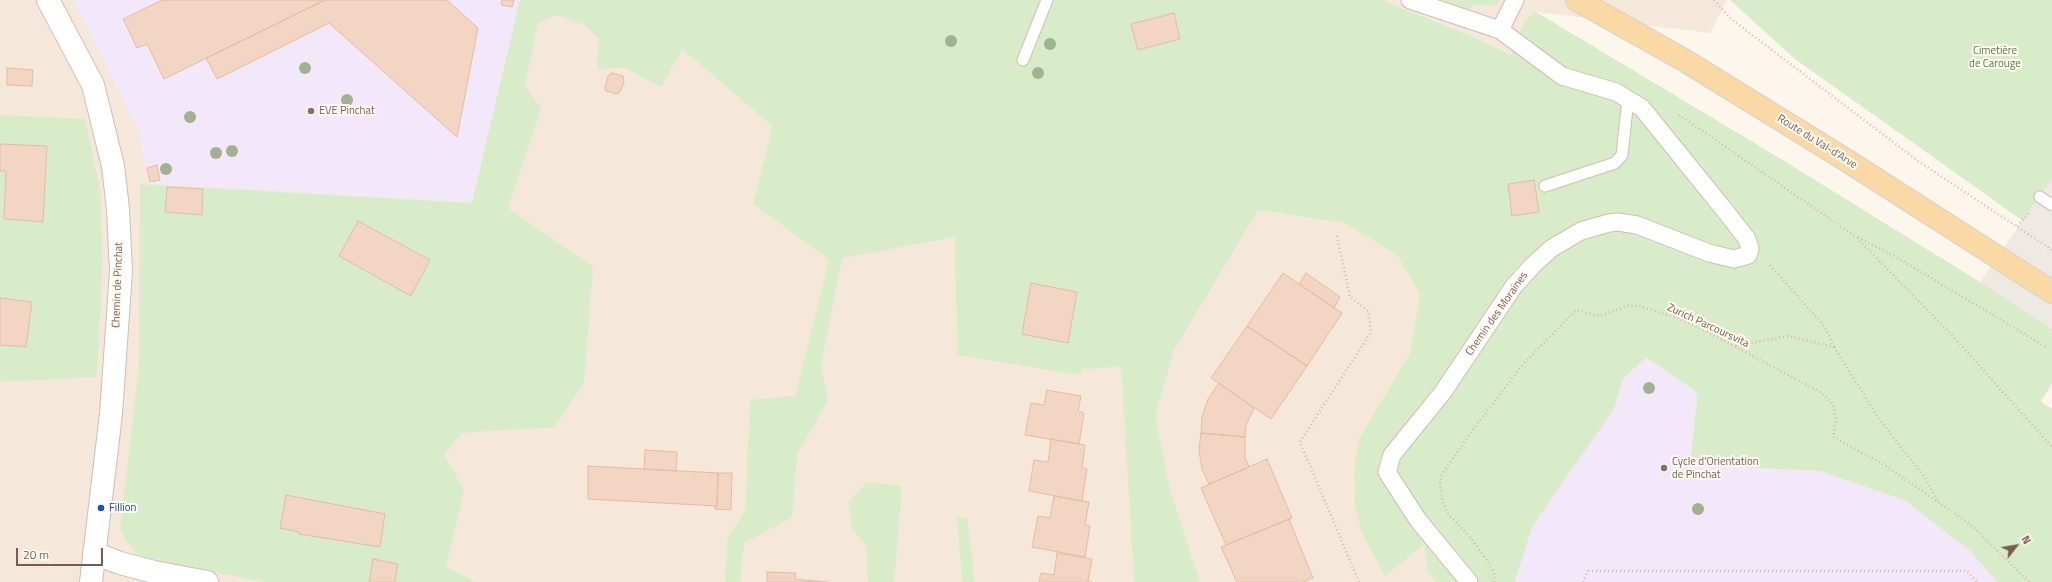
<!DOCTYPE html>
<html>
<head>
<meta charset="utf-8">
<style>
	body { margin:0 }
	#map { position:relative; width:2052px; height:582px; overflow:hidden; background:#fdf6ec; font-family:"Titillium Web",sans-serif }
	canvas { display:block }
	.north { position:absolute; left:1996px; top:526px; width:40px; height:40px; -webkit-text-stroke:3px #fffaf3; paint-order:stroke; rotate:59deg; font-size:11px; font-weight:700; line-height:16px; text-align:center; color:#7a5c4d }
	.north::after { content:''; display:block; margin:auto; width:14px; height:18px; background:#7a5c4d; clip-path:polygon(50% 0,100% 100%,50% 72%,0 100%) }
	.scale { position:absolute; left:16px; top:548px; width:87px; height:18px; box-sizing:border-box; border:2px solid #7a5c4d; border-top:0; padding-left:5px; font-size:12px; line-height:14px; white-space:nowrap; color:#7a5c4d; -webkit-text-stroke:3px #fffaf3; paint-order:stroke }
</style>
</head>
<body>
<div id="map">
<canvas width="2052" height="582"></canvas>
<div class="north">N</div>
<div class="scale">20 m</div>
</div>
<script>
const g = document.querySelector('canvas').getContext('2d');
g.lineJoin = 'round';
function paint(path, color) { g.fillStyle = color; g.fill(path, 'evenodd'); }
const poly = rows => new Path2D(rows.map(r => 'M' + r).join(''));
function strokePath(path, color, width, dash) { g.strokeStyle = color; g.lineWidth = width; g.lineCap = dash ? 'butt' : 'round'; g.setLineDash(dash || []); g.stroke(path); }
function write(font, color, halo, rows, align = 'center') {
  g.font = font + ' "Titillium Web",sans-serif'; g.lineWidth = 4; g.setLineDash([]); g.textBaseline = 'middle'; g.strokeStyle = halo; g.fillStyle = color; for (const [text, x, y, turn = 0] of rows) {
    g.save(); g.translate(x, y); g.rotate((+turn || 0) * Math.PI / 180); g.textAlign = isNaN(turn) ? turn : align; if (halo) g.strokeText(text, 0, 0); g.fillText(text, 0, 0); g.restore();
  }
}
paint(poly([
	[0,0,584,0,682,49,772,126,753,204,829,260,955,236,1258,210,1344,223,1397,255,1420,294,1410,353,1359,439,1424,543,1428,572,1436,582,0,582],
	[1382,0,1727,0,1710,33,1536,12,1524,21,1511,55,1474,37]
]), '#f5e8da');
paint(poly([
	[2052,179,2052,329,1980,282]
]), '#efe9e4');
paint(poly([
	[74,0,520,0,472,203,150,184,138,131],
	[1647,358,1695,391,1697,399,1690,465,1819,471,1904,500,1969,550,1997,582,1515,582,1532,527,1614,409,1624,377]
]), '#f3e8fa');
paint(poly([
	[520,0,1382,0,1474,37,1511,55,1524,21,1536,12,1781,159,1980,282,2052,329,2052,383,2041,402,2052,409,2052,582,1997,582,1969,550,1904,500,1819,471,1690,465,1697,399,1695,391,1647,358,1624,377,1614,409,1532,527,1515,582,1436,582,1428,572,1424,544,1385,576,1361,531,1355,504,1354,469,1359,439,1410,353,1420,294,1397,255,1344,223,1258,210,1174,350,1155,416,1170,491,1200,582,1134,582,1121,367,1082,369,1081,375,957,355,955,237,842,258,821,366,828,400,797,454,792,517,744,543,740,582,725,582,728,537,745,511,750,400,795,396,829,260,753,204,772,126,682,49,661,87,623,67,597,70,599,39,585,25,556,15,538,23,525,85,541,109,508,208,593,267,584,382,555,427,461,433,444,455,464,490,446,567,476,582,265,582,156,561,139,555,126,541,120,529,139,364,140,184,472,203],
	[1441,0,1499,0,1497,6,1473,5,1470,10],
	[1730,0,2052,0,2052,179,2023,221,1795,59],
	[0,115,85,119,100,189,103,259,97,377,0,382],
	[867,482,902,486,894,582,868,582,866,546,852,528,848,502],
	[957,517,967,518,975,582,962,582]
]), '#d8ecc9');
const building = poly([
	[162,0,325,0,164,79,147,44,137,48,123,19,162,0],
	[325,0,447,0,478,28,457,137,329,23,217,79,206,58,325,0],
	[502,0,514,0,512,7,501,5,502,0],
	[1174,13,1180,39,1138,50,1131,24,1174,13],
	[7,68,33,70,32,86,7,85,7,68],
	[612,73,623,76,624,82,620,92,617,94,606,91,605,87,608,76,612,73],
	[0,144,47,146,43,222,4,219,6,171,0,171,0,144],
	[157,165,160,180,150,182,147,168,157,165],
	[1534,180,1539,212,1512,216,1508,184,1534,180],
	[167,187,203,189,202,215,165,212,167,187],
	[358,221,430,260,411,296,339,256,358,221],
	[1283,273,1342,313,1307,366,1247,326,1283,273],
	[1306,273,1340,297,1334,308,1299,284,1306,273],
	[1031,283,1077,292,1068,343,1022,334,1031,283],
	[0,298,32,302,26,347,0,345,0,298],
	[1247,326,1307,366,1271,419,1211,378,1247,326],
	[1219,383,1254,408,1246,425,1245,437,1201,433,1202,417,1208,399,1219,383],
	[1047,390,1081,396,1078,411,1084,413,1079,444,1025,435,1031,403,1044,405,1047,390],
	[1201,433,1245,437,1245,458,1249,467,1209,484,1202,469,1199,450,1201,433],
	[1051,439,1085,445,1082,468,1087,469,1082,501,1029,491,1034,460,1048,462,1051,439],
	[645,450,677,452,676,471,644,469,645,450],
	[1267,459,1292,518,1226,545,1201,488,1267,459],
	[588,466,718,473,717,506,588,499,588,466],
	[718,473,732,473,731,510,715,509,715,506,717,506,718,473],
	[286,495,385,514,380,547,299,534,299,532,280,528,286,495],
	[1054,496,1089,502,1085,525,1090,526,1085,557,1032,547,1038,516,1050,518,1054,496],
	[1289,519,1313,578,1303,582,1237,582,1221,547,1289,519],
	[1057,553,1092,559,1088,581,1092,582,1039,582,1041,573,1054,575,1057,553],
	[373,559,398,564,395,582,369,582,373,559],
	[767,572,796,573,795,579,828,582,767,582,767,572]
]);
paint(building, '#f3d5c3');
strokePath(building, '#e6bba3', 1);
const service = poly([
	[1023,60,1047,0],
	[1545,186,1615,163,1622,155,1628,99],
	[2040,197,2052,205]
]);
const pedestrian = poly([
	[1410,0,1500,30],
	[1469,582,1418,520,1387,472,1392,455,1443,392,1514,286,1533,265,1552,248,1581,231,1609,223,1618,222,1637,225,1709,253,1734,259,1748,255,1750,249,1747,239,1726,212,1642,108,1616,92,1562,76,1500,30,1515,0]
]);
const minor = poly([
	[94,553,120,563,154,572,207,582]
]);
const tertiary = poly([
	[48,0,93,85,113,166,118,209,121,271,111,414,91,582]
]);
const primary = poly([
	[1577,0,1684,60,1846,160,2052,292]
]);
strokePath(service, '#d1beb0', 13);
strokePath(pedestrian, '#d1beb0', 19);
strokePath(minor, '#d1beb0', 24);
strokePath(tertiary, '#d1beb0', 24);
strokePath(primary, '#dad1cd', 24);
strokePath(poly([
	[1714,0,1731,19,1918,161,2052,250],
	[1679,115,1855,236,1951,334,2052,447],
	[2017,226,2029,213],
	[1337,236,1350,297,1368,311,1371,332,1300,442,1359,582],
	[1858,237,1903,261,2046,347],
	[1736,346,1788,336,1834,347,1825,327,1769,264],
	[1834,347,1879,419,1923,475,1938,501],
	[1495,582,1494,573,1486,559,1471,538,1448,514,1443,503,1440,485,1441,476,1474,428,1524,363,1576,310,1599,316,1628,306,1640,306,1678,318,1706,331,1822,393,1833,404,1836,418,1833,437,1883,464,1971,525,2029,582],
	[1583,582,1588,571,1967,571,1977,582]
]), '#d9b8a5', 2.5, [1, 3]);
strokePath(service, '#fff', 11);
strokePath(pedestrian, '#fff', 17);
strokePath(minor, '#fff', 22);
strokePath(tertiary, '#fff', 22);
strokePath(primary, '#fbd9a5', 22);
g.fillStyle = '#a0b28e';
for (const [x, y] of [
	[951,41],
	[1050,44],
	[305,68],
	[1038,73],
	[347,100],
	[190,117],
	[232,151],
	[216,153],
	[166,169],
	[1649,388],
	[1698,509]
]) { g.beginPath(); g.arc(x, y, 6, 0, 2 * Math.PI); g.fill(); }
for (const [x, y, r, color] of [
	[311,111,4,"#8d6e63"],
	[1664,468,4,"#8d6e63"],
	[101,508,4,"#1a4fb4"]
]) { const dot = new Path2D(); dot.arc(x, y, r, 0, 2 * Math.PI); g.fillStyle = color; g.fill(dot); strokePath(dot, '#fffaf3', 1.5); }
write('11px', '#537a41', '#fffaf3', [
	["Cimetière",1995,51],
	["de Carouge",1995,64]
]);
write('11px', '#785e54', '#fffaf3', [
	["EVE Pinchat",319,111],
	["Cycle d'Orientation",1672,462],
	["de Pinchat",1672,475]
], 'left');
write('11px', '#7a5c4d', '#fffaf3', [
	["Route du Val-d'Arve",1817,142,32],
	["Chemin de Pinchat",118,285,-88],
	["Chemin des Moraines",1497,314,-55],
	["Zurich Parcoursvita",1708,326,25]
]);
write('11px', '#164399', '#fffaf3', [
	["Fillion",109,508]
], 'left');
</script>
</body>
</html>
